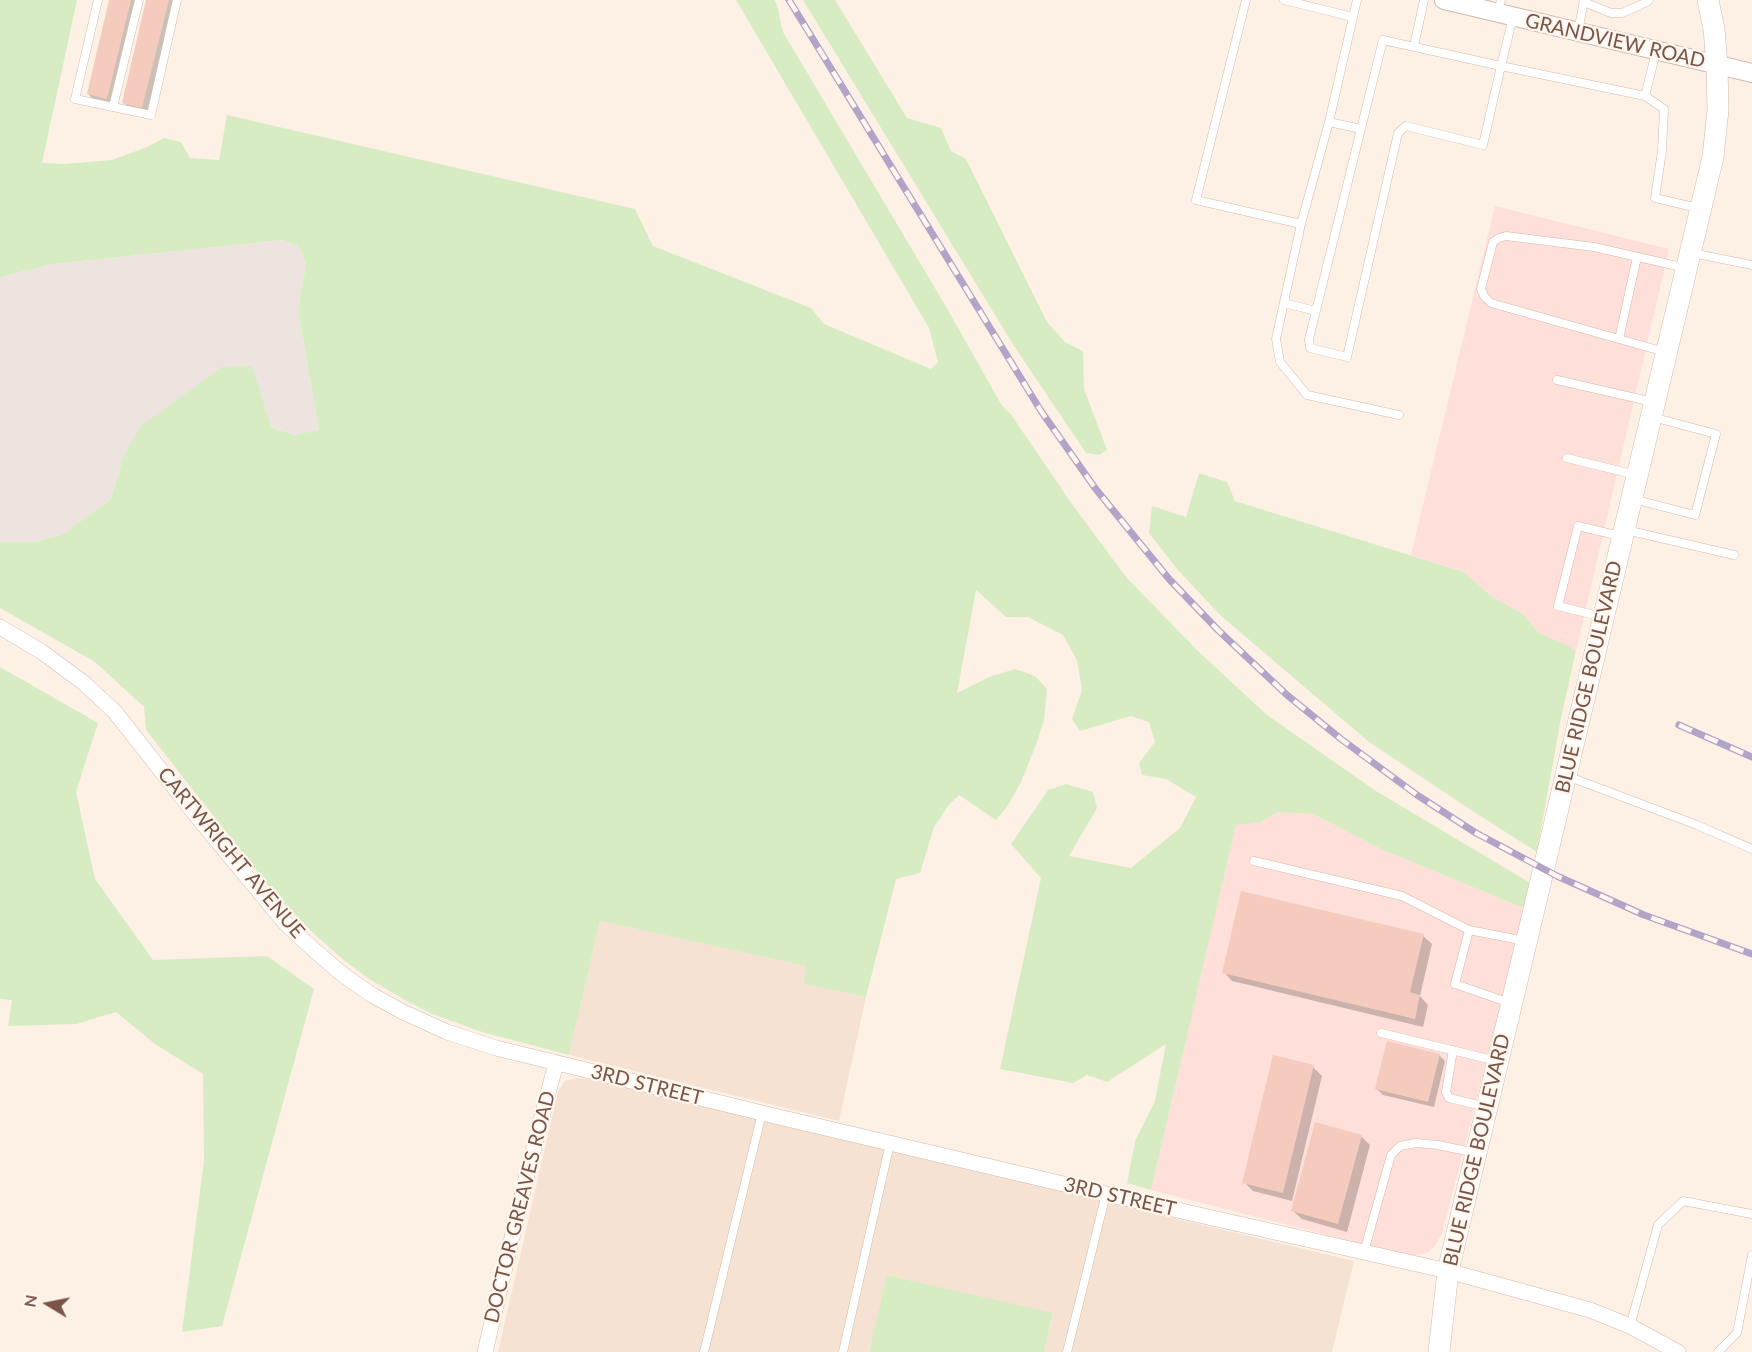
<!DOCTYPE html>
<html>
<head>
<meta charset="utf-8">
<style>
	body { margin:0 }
	#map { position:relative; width:1752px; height:1352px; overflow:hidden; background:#fdf1e5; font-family:Lato,sans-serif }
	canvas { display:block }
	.north { position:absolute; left:18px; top:1274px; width:60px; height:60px; -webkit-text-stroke:4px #fff6ed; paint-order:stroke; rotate:280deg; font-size:16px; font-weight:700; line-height:24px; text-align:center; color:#785449 }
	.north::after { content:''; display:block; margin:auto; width:21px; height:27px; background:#785449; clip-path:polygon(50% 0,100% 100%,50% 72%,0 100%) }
</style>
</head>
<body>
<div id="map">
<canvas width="1752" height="1352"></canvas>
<div class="north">N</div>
</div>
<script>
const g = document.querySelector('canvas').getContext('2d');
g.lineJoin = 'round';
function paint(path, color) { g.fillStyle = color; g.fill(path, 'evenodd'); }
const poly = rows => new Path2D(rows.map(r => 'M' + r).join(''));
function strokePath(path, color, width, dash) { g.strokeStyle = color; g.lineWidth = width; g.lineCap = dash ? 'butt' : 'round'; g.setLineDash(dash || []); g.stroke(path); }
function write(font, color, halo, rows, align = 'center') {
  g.font = font + ' Lato,sans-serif'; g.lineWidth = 4.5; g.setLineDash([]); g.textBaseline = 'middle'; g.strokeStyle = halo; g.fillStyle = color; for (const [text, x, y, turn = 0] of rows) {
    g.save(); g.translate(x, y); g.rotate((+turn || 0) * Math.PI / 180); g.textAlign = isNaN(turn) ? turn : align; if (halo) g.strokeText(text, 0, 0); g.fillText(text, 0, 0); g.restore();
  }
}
paint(poly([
	[600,921,807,966,805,984,866,997,839,1121,569,1055],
	[578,1078,598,1080,732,1113,1354,1261,1332,1352,1044,1352,1053,1314,888,1275,869,1352,498,1352,558,1092,565,1081]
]), '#f5e2d3');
paint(poly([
	[1495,206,1669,249,1576,651,1567,645,1539,633,1523,614,1491,596,1464,572,1411,555],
	[1277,812,1313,814,1383,850,1526,909,1442,1233,1435,1246,1427,1253,1409,1256,1151,1190,1236,824,1261,822]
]), '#fedfd9');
paint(poly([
	[282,240,298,246,306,264,298,311,319,431,295,435,270,426,252,367,123,457,111,499,63,534,36,542,0,542,0,277,53,264]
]), '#ede4e0');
paint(poly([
	[0,0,77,0,42,163,64,164,112,160,147,147,164,138,181,142,190,158,219,160,227,115,635,209,653,246,811,308,824,324,931,369,938,362,929,328,736,0,774,0,777,5,783,32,945,305,1001,404,1012,416,1072,504,1126,577,1198,651,1267,715,1376,791,1532,884,1526,909,1383,850,1313,814,1277,812,1261,822,1236,825,1151,1190,1127,1183,1135,1141,1155,1101,1166,1044,1107,1082,1087,1075,1073,1083,1000,1069,1041,878,1011,844,1048,790,1066,784,1093,792,1097,808,1069,856,1131,868,1180,828,1196,797,1166,779,1142,775,1139,763,1155,742,1149,722,1131,716,1080,731,1072,719,1082,690,1077,660,1063,635,1028,617,1006,617,976,590,957,693,989,677,1015,669,1035,676,1047,689,1044,720,1036,745,1021,782,1007,807,996,820,959,795,948,806,934,827,920,873,896,879,866,997,804,984,806,966,600,921,569,1055,482,1032,432,1014,405,1000,369,979,345,961,314,934,274,893,146,730,144,707,95,662,0,608,0,542,36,542,63,534,111,499,123,457,141,426,222,367,252,366,271,427,295,435,319,430,298,311,306,264,298,246,282,240,53,264,0,277],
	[803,0,835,0,907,118,941,128,951,151,966,159,1047,322,1065,342,1083,351,1084,389,1107,450,1099,455,1086,453,1014,346],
	[1199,473,1227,482,1235,501,1464,572,1491,596,1523,614,1539,633,1567,645,1576,651,1561,718,1537,852,1471,810,1369,742,1220,615,1177,569,1149,533,1152,506,1186,517],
	[0,667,98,723,76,792,95,879,153,960,267,956,314,989,222,1326,182,1332,204,1160,203,1074,155,1044,116,1012,76,1024,8,1026,12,1000,0,999],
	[887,1275,1053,1313,1044,1352,869,1352]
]), '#d8ecc3');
paint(poly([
	[110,0,142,0,116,107,97,103,88,94],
	[148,0,179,0,151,116,133,112,124,103],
	[1423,936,1432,944,1420,996,1428,1005,1423,1027,1232,981,1224,972],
	[1439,1055,1445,1061,1434,1107,1383,1095,1377,1089],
	[1313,1067,1322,1076,1292,1201,1253,1191,1244,1182],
	[1361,1136,1370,1145,1347,1232,1302,1219,1293,1211]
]), '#0003');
paint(poly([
	[109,0,131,0,107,99,87,94],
	[146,0,169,0,142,108,122,103],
	[1241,891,1424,934,1410,992,1420,995,1415,1019,1222,973],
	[1387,1041,1440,1054,1428,1102,1375,1089],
	[1273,1055,1314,1065,1283,1193,1242,1183],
	[1315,1122,1362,1135,1338,1224,1291,1211]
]), '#f4cbbc');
const service = poly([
	[98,0,75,99,151,115,177,0],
	[1246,0,1196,200,1301,224],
	[1284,0,1353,17,1357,0],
	[1584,2,1611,13,1622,13,1647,2,1649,0],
	[1498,13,1501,0],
	[1353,17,1329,122,1301,224,1276,339,1280,362,1307,395,1399,415],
	[1513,17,1501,66,1483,145,1406,126,1398,133,1347,357,1310,348,1309,339,1383,40,1501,66,1645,96,1656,52],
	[1578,32,1584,0],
	[1414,46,1424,0],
	[1645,96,1664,109,1662,151,1655,198,1698,208],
	[113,107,139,0],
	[1329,122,1361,129],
	[1692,253,1752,265],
	[1284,303,1316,311],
	[1619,339,1637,257],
	[1665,352,1491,303,1484,296,1481,289,1493,242,1499,238,1506,236,1594,247,1686,268],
	[1557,380,1653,402],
	[1567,458,1636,475],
	[1633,499,1695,515,1716,434,1652,417],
	[1626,530,1734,555],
	[1603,617,1558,606,1578,526,1620,536],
	[1567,776,1697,825,1752,849],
	[1254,861,1402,896,1469,930],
	[1510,1003,1455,984,1469,930,1525,941],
	[1381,1033,1497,1061],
	[1453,1050,1446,1092,1449,1098,1486,1107],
	[1364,1252,1391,1155,1400,1146,1416,1143,1438,1145,1476,1153],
	[1630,1326,1658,1225,1683,1201,1752,1214],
	[704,1352,762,1113],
	[843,1352,890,1143],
	[1067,1352,1106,1194],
	[1718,1352,1737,1333,1752,1255]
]);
const minor = poly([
	[0,627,42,652,84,683,115,712,199,819,286,924,314,950,342,974,372,995,403,1012,447,1032,496,1048,762,1113,1106,1194,1448,1271,1590,1310,1630,1326,1678,1352],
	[485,1352,527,1174,556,1063]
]);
const tertiary = poly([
	[1444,0,1752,73]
]);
const secondary = poly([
	[1439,1352,1448,1271,1713,157,1718,110,1717,65,1714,29,1708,0]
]);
strokePath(service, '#d2b9ad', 9);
strokePath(minor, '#d2b9ad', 16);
strokePath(tertiary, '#d2b9ad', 20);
strokePath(secondary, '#d5b8ab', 22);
strokePath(service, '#fff', 8);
strokePath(minor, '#fff', 15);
strokePath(tertiary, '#fff', 18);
strokePath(secondary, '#fff', 21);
const rail = poly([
	[789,0,1041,411,1095,488,1169,579,1218,630,1287,695,1341,739,1417,795,1476,833,1557,876,1644,915,1752,954],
	[1679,725,1752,757]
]);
strokePath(rail, '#b2a3c8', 7);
strokePath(rail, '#fff6ed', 4.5, [14]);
write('20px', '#785449', '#fff6ed', [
	["GRANDVIEW ROAD",1615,41,13],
	["BLUE RIDGE BOULEVARD",1589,677,-77],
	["CARTWRIGHT AVENUE",231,853,50],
	["3RD STREET",647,1085,14],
	["BLUE RIDGE BOULEVARD",1477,1150,-77],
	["3RD STREET",1120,1197,13],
	["DOCTOR GREAVES ROAD",520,1207,-76]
]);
</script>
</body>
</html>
